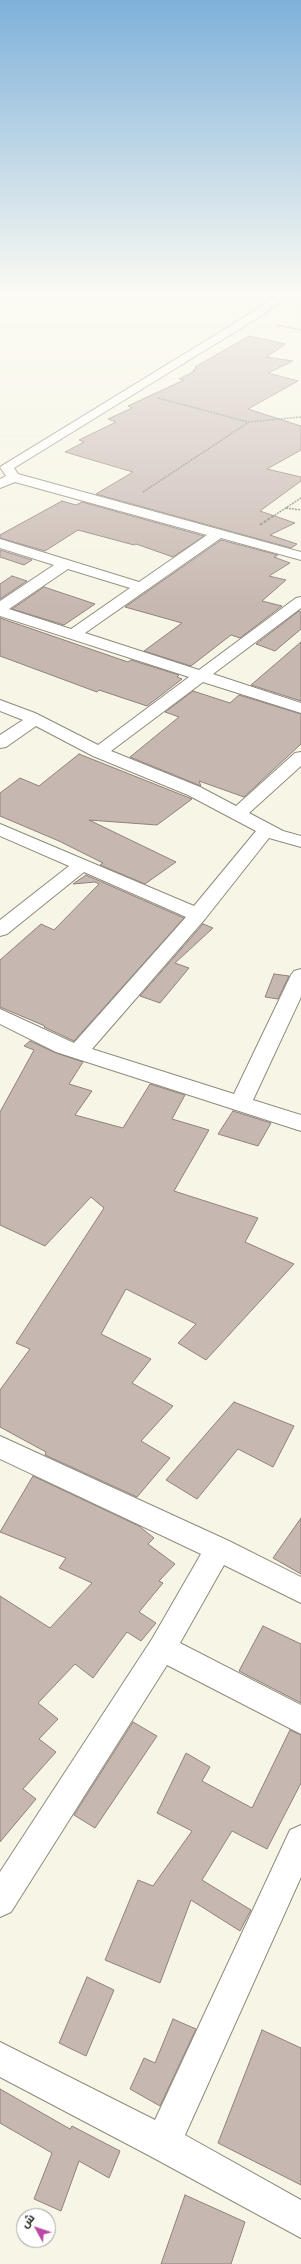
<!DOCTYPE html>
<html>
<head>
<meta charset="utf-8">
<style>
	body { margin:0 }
	#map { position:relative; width:301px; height:2264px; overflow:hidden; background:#f7f5e5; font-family:"Crimson Pro",Cairo,serif }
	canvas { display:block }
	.north { position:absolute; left:16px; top:2208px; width:40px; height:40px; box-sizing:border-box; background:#fff; border:1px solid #a3a3a1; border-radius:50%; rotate:310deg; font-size:11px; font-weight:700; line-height:16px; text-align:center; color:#1a1913 }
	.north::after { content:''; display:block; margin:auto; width:14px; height:18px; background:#bc49a3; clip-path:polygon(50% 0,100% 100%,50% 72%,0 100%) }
</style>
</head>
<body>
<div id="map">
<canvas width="301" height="2264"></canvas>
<div class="north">ش</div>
</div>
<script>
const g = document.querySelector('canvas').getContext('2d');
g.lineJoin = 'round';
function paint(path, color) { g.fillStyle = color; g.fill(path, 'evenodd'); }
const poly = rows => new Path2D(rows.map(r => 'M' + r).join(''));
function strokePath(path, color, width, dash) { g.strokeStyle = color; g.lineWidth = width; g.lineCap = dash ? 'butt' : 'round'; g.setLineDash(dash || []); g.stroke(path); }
const building = poly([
	[249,336,286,344,266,357,293,361,268,373,298,381,248,409,301,426,301,450,267,469,301,477,301,481,260,511,295,523,270,535,297,544,291,548,96,494,133,472,65,452,84,442,79,440,116,422,108,419,132,408,128,406,184,380,179,379,195,371,193,370,197,368,195,367,249,336],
	[62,501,76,505,82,502,204,536,173,557,136,544,134,545,78,530,45,551,0,538,0,535,62,501],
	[221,540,278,555,274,557,290,563,269,576,286,580,262,601,282,606,240,638,231,635,191,666,144,651,182,623,125,607,221,540],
	[0,550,32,560,24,565,0,557,0,550],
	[12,576,27,581,0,599,0,584,12,576],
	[44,587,95,604,64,625,12,609,44,587],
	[299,611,301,612,301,629,275,651,256,644,299,611],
	[0,618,128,662,131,660,179,675,177,677,182,679,147,706,99,690,97,692,0,656,0,618],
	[301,642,301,701,251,685,301,642],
	[193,691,230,703,239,695,301,714,301,744,244,797,199,781,201,786,130,757,179,717,165,712,193,691],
	[79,754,192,799,157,825,89,820,176,862,145,884,100,865,103,863,59,841,0,816,0,793,20,778,39,786,79,754],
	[86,875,184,918,74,1041,44,1027,45,1026,0,1007,0,960,41,924,54,930,99,884,95,882,73,884,86,875],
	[203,924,213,928,175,963,189,968,160,1003,140,996,203,924],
	[274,974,289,976,278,999,265,997,274,974],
	[30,1041,56,1053,83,1062,69,1084,92,1091,75,1115,123,1128,150,1084,185,1095,172,1119,209,1130,174,1191,258,1218,245,1242,294,1264,206,1360,178,1343,196,1324,126,1289,101,1334,151,1359,132,1383,173,1406,141,1441,170,1458,137,1497,45,1455,46,1452,0,1427,0,1390,30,1349,16,1343,104,1208,91,1197,45,1246,0,1225,0,1112,34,1050,24,1046,30,1041],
	[233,1111,271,1123,258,1146,218,1134,233,1111],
	[234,1402,294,1426,273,1467,238,1449,197,1499,166,1480,234,1402],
	[33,1476,139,1526,154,1538,148,1544,175,1564,159,1581,163,1583,139,1612,156,1623,141,1641,127,1632,93,1678,75,1664,38,1703,58,1719,39,1739,56,1752,23,1789,36,1799,0,1842,0,1596,50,1628,92,1583,59,1568,66,1558,0,1532,33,1476],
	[301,1518,301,1574,273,1558,301,1518],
	[263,1626,301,1644,301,1703,239,1671,263,1626],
	[133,1722,157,1736,95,1828,74,1815,133,1722],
	[290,1730,301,1735,301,1783,267,1849,232,1831,202,1880,251,1910,240,1931,191,1900,160,1983,105,1960,138,1880,153,1886,192,1831,157,1813,186,1753,210,1767,202,1781,252,1808,290,1730],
	[87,1977,114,1990,86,2056,59,2043,87,1977],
	[173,2019,196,2029,160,2106,130,2089,144,2058,155,2063,173,2019],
	[262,2030,301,2048,301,2185,218,2143,262,2030],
	[0,2089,70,2129,72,2126,120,2151,109,2178,79,2161,61,2211,34,2199,52,2153,0,2123,0,2089],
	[185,2195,245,2222,231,2264,161,2264,185,2195]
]);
paint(building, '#c7b7b1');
strokePath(building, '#91817c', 1);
const street = poly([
	[284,290,296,290,259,317,14,468,18,474,301,552,301,560,221,538,85,633,199,670,296,598,301,597,301,608,213,674,301,703,301,713,203,682,111,751,200,787,236,806,295,753,301,752,301,766,249,813,283,831,301,836,301,847,269,838,205,919,92,1049,234,1094,291,975,294,971,301,969,301,997,253,1100,301,1115,301,1131,56,1052,0,1024,0,1009,74,1043,186,917,84,872,7,934,0,936,0,920,69,866,0,836,0,824,194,906,256,831,188,795,93,756,36,726,6,747,0,748,0,735,23,720,0,711,0,700,35,713,98,745,189,677,0,616,0,601,54,565,0,548,0,539,139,582,207,535,15,482,0,488,0,479,6,476,0,467,251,313,284,290],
	[68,569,130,588,71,629,9,609,68,569],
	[0,1436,229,1541,301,1577,301,1603,224,1565,180,1643,301,1705,301,1734,167,1665,11,1912,0,1917,0,1872,152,1639,201,1554,0,1459,0,1436],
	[301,1825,301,1877,185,2135,301,2200,301,2238,150,2156,0,2077,0,2042,155,2120,290,1830,301,1825]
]);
strokePath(street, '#8e8b7d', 2);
strokePath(poly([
	[276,325,301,330],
	[158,398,248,422],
	[143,492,249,422,301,417],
	[286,508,301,510],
	[272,517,301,498]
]), '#89877c', 1.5, [2, 1]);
strokePath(poly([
	[260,525,273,516]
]), '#89877c', 2, [3, 1.5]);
paint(street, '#fff');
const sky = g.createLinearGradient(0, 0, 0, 607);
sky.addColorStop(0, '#7eb1da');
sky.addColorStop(0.48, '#fbfaf3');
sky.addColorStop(1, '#fbfaf300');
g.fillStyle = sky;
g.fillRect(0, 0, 301, 607);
</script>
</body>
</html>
